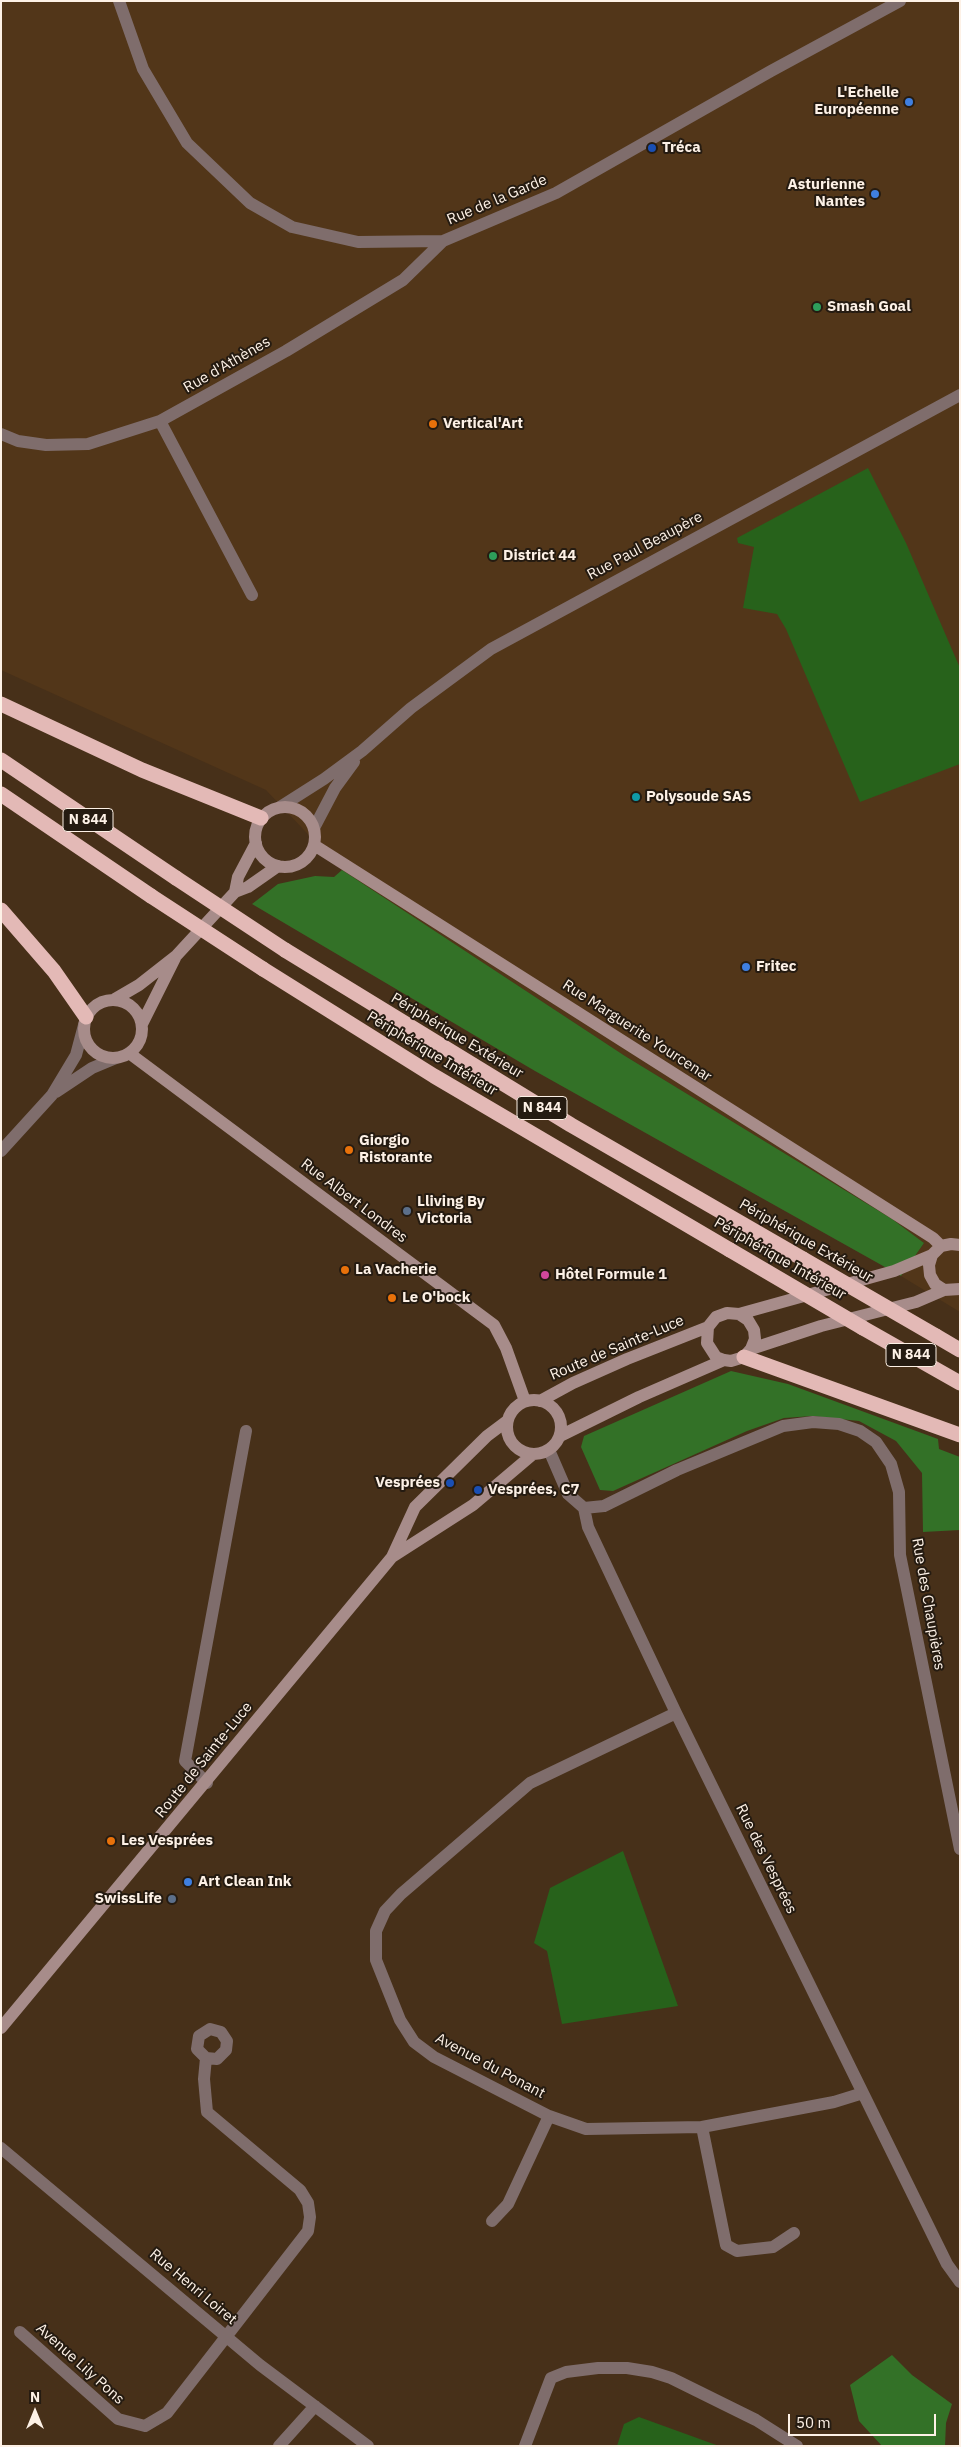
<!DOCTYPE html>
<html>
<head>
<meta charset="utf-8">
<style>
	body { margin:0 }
	#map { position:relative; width:961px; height:2447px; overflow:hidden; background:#473019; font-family:"IBM Plex Sans",sans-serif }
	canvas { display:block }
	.frame { position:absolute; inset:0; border:2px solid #fdf1e6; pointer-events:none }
	.north { position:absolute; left:10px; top:2387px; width:50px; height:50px; -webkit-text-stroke:4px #251b11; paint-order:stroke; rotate:0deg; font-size:14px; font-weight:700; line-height:20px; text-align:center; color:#fdf1e6 }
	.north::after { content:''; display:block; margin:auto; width:18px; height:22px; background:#fdf1e6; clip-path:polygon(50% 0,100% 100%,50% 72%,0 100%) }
	.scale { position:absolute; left:788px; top:2414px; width:148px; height:22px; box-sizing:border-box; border:2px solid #fdf1e6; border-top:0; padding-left:6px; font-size:15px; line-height:18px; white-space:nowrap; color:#fdf1e6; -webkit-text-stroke:4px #251b11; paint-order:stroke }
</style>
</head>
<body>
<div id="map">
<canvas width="961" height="2447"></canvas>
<div class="frame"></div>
<div class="north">N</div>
<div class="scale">50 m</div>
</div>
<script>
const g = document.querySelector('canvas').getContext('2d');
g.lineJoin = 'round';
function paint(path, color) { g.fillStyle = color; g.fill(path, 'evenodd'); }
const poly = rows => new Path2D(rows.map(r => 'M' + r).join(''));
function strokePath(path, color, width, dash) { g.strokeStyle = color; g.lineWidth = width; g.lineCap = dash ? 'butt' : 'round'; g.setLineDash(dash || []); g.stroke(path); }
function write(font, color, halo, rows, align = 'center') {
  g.font = font + ' "IBM Plex Sans",sans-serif'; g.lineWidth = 4; g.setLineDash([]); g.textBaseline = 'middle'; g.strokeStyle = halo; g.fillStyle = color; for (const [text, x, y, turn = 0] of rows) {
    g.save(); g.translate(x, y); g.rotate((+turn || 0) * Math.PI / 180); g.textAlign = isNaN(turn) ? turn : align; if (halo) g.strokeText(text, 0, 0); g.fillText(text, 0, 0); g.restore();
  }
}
paint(poly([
	[1,1,960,1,960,1312,901,1276,924,1243,892,1219,625,1056,342,870,266,790,1,670]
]), '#523619');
paint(poly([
	[868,468,906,543,960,668,960,764,860,802,786,629,777,614,743,608,754,547,738,543,737,538],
	[623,1851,678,2006,562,2024,547,1951,534,1943,550,1888],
	[639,2417,719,2446,617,2446,624,2424]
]), '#27621b');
paint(poly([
	[342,870,625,1056,892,1219,924,1243,901,1276,535,1071,252,904,278,884,315,876,334,877],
	[731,1371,788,1384,938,1439,939,1449,960,1457,960,1530,923,1532,922,1473,896,1441,859,1421,812,1416,784,1418,747,1431,613,1491,600,1490,581,1447,584,1436],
	[892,2355,912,2375,952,2404,946,2423,945,2446,882,2446,859,2421,850,2385]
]), '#337127');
strokePath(poly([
	[119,1,143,69,187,143,250,203,292,227,358,242,443,241,556,193,771,71,900,1],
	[160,421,252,595],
	[1,434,18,441,46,445,88,444,160,421,286,351,403,280,443,241],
	[280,807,324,779,362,751,411,708,491,649,960,395],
	[314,828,335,788,354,762],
	[56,1092,92,1068,116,1058],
	[1,1151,52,1095,76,1055,84,1025],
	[549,1450,568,1494,584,1508,588,1527,676,1713,947,2264,960,2282],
	[584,1508,604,1506,677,1470,783,1426,813,1422,839,1424,860,1431,876,1442,891,1464,899,1492,900,1555,960,1849],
	[676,1713,530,1783,401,1894,385,1911,376,1931,376,1960,400,2020,414,2042,434,2057,549,2116,586,2129,702,2127,834,2102,863,2093],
	[207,1783,185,1761,246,1431],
	[702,2127,726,2245,737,2251,773,2247,794,2233],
	[1,2148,260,2365,368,2446],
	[492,2221,508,2204,549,2116],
	[20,2332,118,2419,145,2426,167,2413,308,2231,310,2217,308,2203,300,2190,207,2112,204,2079,206,2058,197,2049,199,2036,210,2029,221,2032,227,2041,226,2050,217,2059,206,2058],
	[279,2446,315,2406],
	[525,2446,551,2378,566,2372,598,2368,627,2368,652,2372,671,2378,756,2420,797,2446]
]), '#7f6d6c', 12);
strokePath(poly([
	'255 837a30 30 0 1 1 60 0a30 30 0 1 1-60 0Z',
	[314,845,933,1238,941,1246],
	[235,892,238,877,256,843],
	[115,999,139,985,176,956,235,892,248,887,278,866],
	'84 1029a29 29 0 1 1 58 0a29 29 0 1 1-58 0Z',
	[142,1024,175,958],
	[129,1053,494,1325,506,1348,525,1401],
	[960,1245,951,1244,941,1246,932,1255,929,1265,930,1275,935,1284,944,1290,960,1289],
	[739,1314,748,1320,754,1330,755,1339,751,1349,744,1357,731,1361,724,1360,716,1357,707,1343,708,1327,716,1317,727,1313,739,1314,894,1271,932,1255],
	[751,1349,821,1326,916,1302,944,1290],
	'507 1427a27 27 0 1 1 54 0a27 27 0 1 1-54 0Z',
	[540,1401,573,1383,627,1359,708,1327],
	[560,1436,639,1397,724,1360],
	[392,1557,473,1505,532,1455],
	[1,2028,392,1557,415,1507,487,1436,507,1421]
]), '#a78c8a', 12);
strokePath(poly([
	[1,704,142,770,261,818],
	[1,760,176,878],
	[1,794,151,896],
	[1,910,54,971,86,1017],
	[285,950,571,1125,803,1259],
	[263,969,434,1076,730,1250],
	[863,1328,960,1383],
	[936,1336,960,1350],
	[744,1357,960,1435]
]), '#e3b9b6', 15);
strokePath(poly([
	[176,878,285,950],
	[151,896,263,969],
	[730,1250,863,1328],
	[803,1259,936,1336]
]), '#e3b9b6', 15);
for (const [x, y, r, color] of [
	[909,102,5,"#3f7fe0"],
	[652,148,5,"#1a4fb4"],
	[875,194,5,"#3f7fe0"],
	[817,307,5,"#2e9e5b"],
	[433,424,5,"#e8710a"],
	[493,556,5,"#2e9e5b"],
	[636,797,5,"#0f9aa8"],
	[746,967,5,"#3f7fe0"],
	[349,1150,5,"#e8710a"],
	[407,1211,5,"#5c6f8a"],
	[345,1270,5,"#e8710a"],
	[545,1275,5,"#d1479c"],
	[392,1298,5,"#e8710a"],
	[450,1483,5,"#1a4fb4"],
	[478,1490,5,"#1a4fb4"],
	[111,1841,5,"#e8710a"],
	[188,1882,5,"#3f7fe0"],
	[172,1899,5,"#5c6f8a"]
]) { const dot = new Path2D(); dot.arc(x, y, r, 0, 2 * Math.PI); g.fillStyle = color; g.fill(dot); strokePath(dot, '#251b11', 2); }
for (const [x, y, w] of [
	[88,820,50],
	[542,1108,50],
	[911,1355,50]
]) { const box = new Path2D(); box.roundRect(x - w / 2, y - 11.5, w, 23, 4); g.fillStyle = '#251b11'; g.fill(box); strokePath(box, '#fdf1e6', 1); }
write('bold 14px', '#fdf1e6', null, [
	["N 844",88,820],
	["N 844",542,1108],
	["N 844",911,1355]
]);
write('bold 15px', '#fdf1e6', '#251b11', [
	["L'Echelle",899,93,"right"],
	["Européenne",899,110,"right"],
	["Tréca",662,148],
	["Asturienne",865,185,"right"],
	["Nantes",865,202,"right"],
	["Smash Goal",827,307],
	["Vertical'Art",443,424],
	["District 44",503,556],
	["Polysoude SAS",646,797],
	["Fritec",756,967],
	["Giorgio",359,1141],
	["Ristorante",359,1158],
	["Lliving By",417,1202],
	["Victoria",417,1219],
	["La Vacherie",355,1270],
	["Hôtel Formule 1",555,1275],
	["Le O'bock",402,1298],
	["Vesprées",440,1483,"right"],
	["Vesprées, C7",488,1490],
	["Les Vesprées",121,1841],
	["Art Clean Ink",198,1882],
	["SwissLife",162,1899,"right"]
], 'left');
write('15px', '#fdf1e6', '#251b11', [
	["Rue de la Garde",497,200,-23],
	["Rue d'Athènes",227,365,-30],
	["Rue Paul Beaupère",645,546,-28],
	["Rue Marguerite Yourcenar",637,1031,33],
	["Périphérique Extérieur",457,1036,31],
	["Périphérique Intérieur",432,1054,31],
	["Rue Albert Londres",354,1201,37],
	["Périphérique Extérieur",806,1241,30],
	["Périphérique Intérieur",780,1259,30],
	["Route de Sainte-Luce",617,1348,-23],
	["Rue des Chaupières",928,1604,80],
	["Route de Sainte-Luce",204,1760,-51],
	["Rue des Vesprées",766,1859,64],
	["Avenue du Ponant",490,2066,28],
	["Rue Henri Loiret",193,2287,40],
	["Avenue Lily Pons",80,2364,42]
]);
</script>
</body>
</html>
